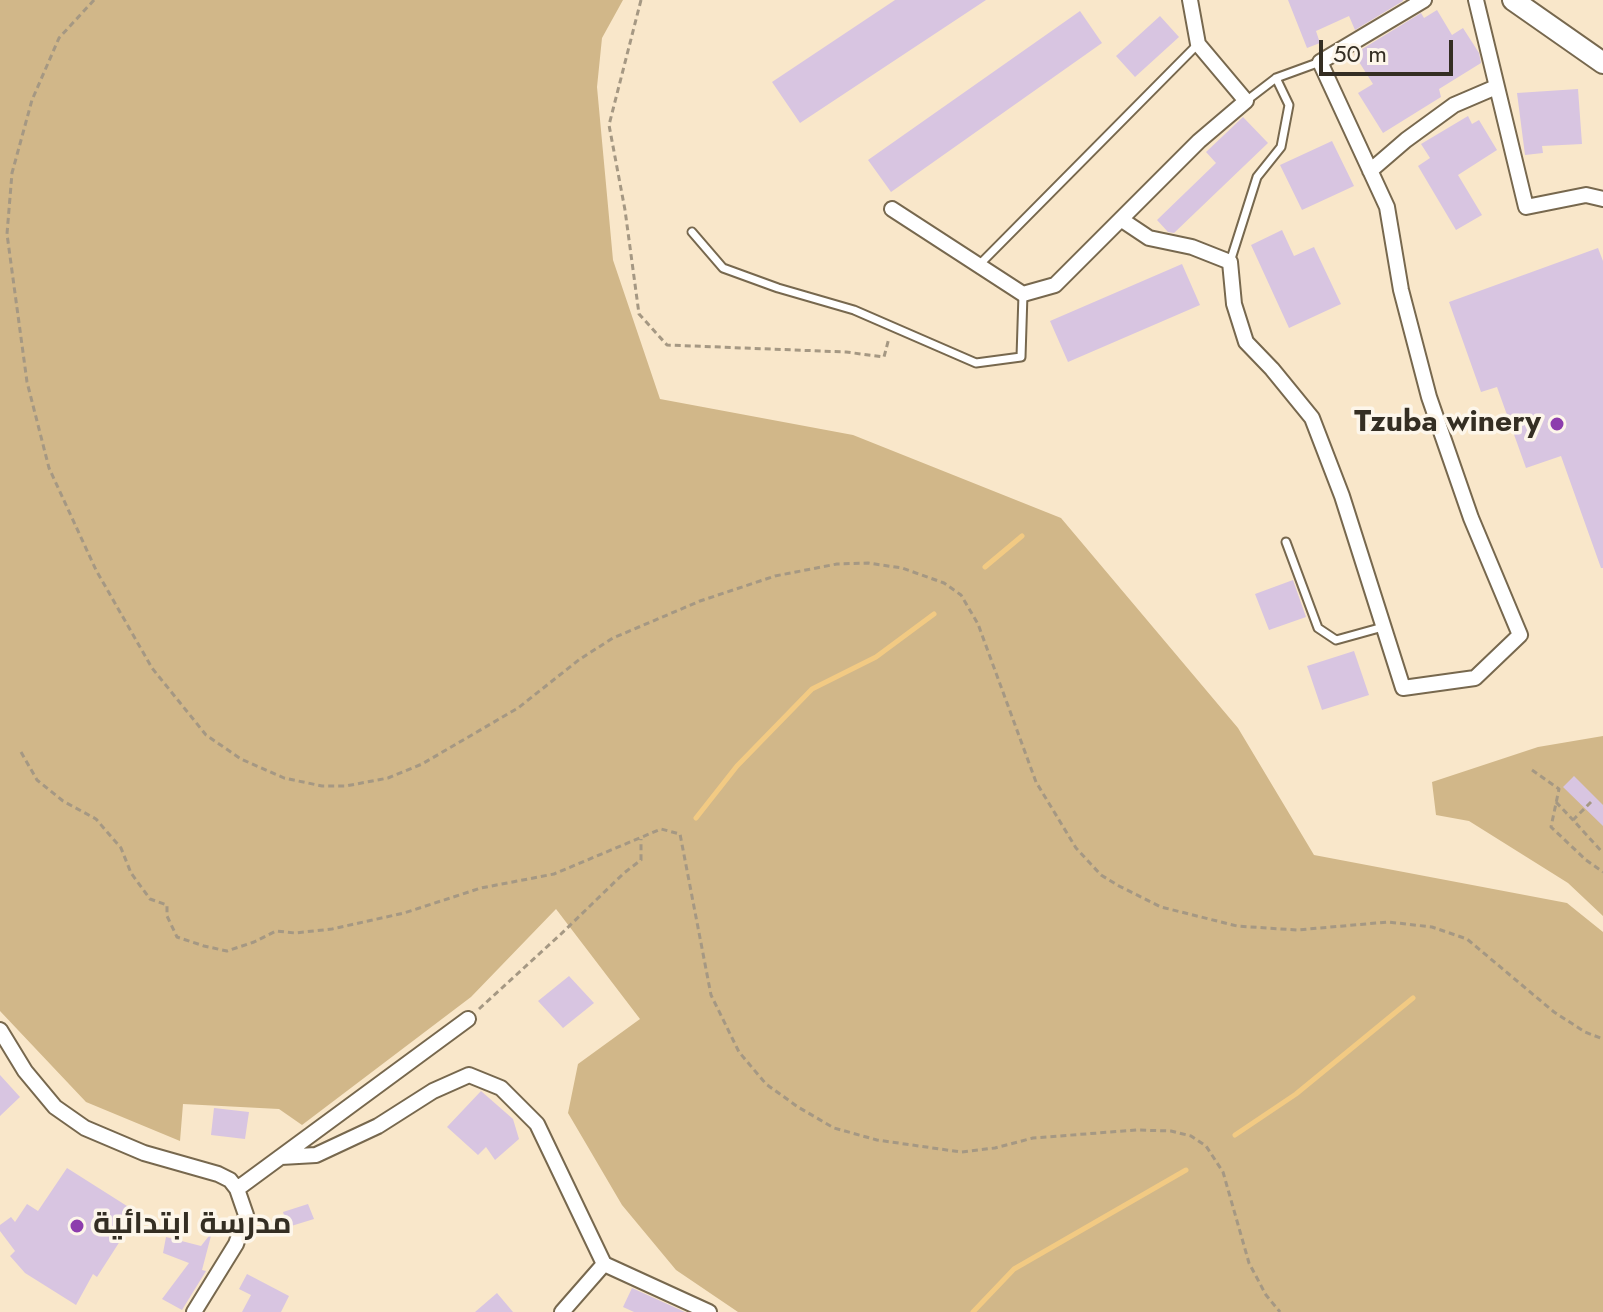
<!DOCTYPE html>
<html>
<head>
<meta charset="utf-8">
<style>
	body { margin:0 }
	#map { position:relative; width:1603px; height:1312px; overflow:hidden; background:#f9e7ca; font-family:Jost,sans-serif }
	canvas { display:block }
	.scale { position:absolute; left:1319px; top:40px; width:134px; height:36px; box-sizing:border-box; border:4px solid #342e23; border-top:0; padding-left:10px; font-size:24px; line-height:28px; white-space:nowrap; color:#342e23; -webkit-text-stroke:6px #fdf6ea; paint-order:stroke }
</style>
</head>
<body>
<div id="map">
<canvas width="1603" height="1312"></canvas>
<div class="scale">50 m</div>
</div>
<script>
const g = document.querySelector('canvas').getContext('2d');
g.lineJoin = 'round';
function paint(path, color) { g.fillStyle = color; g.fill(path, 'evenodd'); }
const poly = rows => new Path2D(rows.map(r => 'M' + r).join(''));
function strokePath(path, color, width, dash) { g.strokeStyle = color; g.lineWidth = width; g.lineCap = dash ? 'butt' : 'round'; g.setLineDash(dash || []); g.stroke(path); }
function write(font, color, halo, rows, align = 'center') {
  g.font = font + ' Jost,Cairo,sans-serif'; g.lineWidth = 7; g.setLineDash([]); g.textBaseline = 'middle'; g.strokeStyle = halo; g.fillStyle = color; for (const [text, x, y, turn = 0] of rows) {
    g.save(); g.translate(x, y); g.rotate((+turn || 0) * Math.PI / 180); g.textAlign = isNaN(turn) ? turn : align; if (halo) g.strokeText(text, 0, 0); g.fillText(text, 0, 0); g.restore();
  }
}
paint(poly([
	[0,0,623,0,602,38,597,87,613,260,660,399,853,435,1061,518,1238,728,1314,855,1567,903,1603,932,1603,1312,738,1312,676,1270,622,1205,568,1113,578,1064,640,1019,556,909,471,997,302,1125,279,1109,183,1104,180,1141,86,1102,0,1011],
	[1603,736,1603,916,1568,883,1469,821,1436,815,1432,782,1538,747]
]), '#d1b789');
strokePath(poly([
	[985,567,1022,536],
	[696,818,737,766,812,689,876,657,934,614],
	[1235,1135,1296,1094,1413,998],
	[973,1312,1014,1269,1186,1170]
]), '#f2ca83', 5);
paint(poly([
	[895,0,986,0,800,123,772,82],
	[1288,0,1403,0,1403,1,1355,30,1349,16,1316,31,1320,43,1307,48],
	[1437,10,1452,35,1463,28,1479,53,1481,63,1439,89,1441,97,1383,133,1358,93,1373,84,1354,54,1421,13,1424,18],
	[1080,11,1102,43,891,192,868,160],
	[1160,16,1179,37,1135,77,1116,56],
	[1578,89,1582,144,1542,146,1543,153,1525,155,1517,93],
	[1468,116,1472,124,1479,120,1497,150,1458,175,1482,215,1456,230,1418,166,1430,158,1421,144],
	[1243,117,1268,143,1174,233,1168,232,1157,220,1216,163,1206,152],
	[1332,141,1354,186,1302,210,1280,165],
	[1282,230,1294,256,1314,247,1341,304,1289,328,1251,245],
	[1598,248,1603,261,1603,568,1601,568,1561,456,1526,468,1497,387,1481,392,1449,302],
	[1182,264,1200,305,1068,362,1050,321],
	[1293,580,1306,617,1269,630,1255,594],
	[1354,651,1369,695,1322,710,1307,666],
	[1574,776,1603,805,1603,826,1563,787],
	[569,976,594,1003,563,1028,538,1001],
	[0,1075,20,1097,0,1116],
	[481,1091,513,1119,519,1139,495,1160,486,1147,478,1155,447,1127],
	[214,1108,249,1112,245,1139,211,1135],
	[67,1168,138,1213,97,1277,93,1274,76,1305,25,1273,10,1256,15,1251,0,1231,0,1225,11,1217,15,1222,27,1204,38,1211],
	[308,1204,314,1219,288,1227,283,1212],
	[212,1232,202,1270,206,1271,182,1310,162,1299,189,1263,163,1253,166,1237,201,1246],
	[247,1274,289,1296,281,1312,242,1312,251,1295,239,1289],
	[632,1288,685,1312,634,1312,623,1307],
	[497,1293,513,1312,475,1312]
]), '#d8c5e1');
const lane = poly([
	[1246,101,1276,78,1320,62],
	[692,232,723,268,778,288,854,310,976,363,1021,357,1023,294],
	[1230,262,1257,177,1281,147,1289,105,1276,78],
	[979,265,1198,44],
	[1286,542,1318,628,1336,640,1383,627]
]);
const street = poly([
	[1476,0,1526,207,1586,195,1603,199],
	[1370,171,1406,140,1454,105,1496,87],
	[892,209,1023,294,1055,285,1199,141,1246,101,1198,44,1190,0],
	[1122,220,1149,238,1192,247,1230,262,1234,304,1246,342,1272,369,1312,418,1342,496,1403,688,1475,678,1520,635,1471,518,1429,397,1401,290,1387,207,1320,62,1424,0],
	[0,1030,25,1071,55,1107,85,1128,144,1153,218,1174,230,1180,237,1189,246,1215,236,1244,194,1312],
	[281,1157,316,1155,378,1126,433,1091,469,1075,501,1088,537,1124,604,1264,709,1312],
	[237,1189,468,1019],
	[562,1312,604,1264]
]);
const secondary = poly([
	[1513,0,1603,63]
]);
strokePath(lane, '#77684e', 11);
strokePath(street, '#77684e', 18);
strokePath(secondary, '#77684e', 24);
strokePath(poly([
	[94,0,59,38,32,100,12,173,7,234,27,382,49,468,96,570,152,668,206,735,241,759,284,778,322,786,346,786,388,778,422,764,518,708,580,659,613,638,700,601,775,576,837,564,868,563,902,568,944,583,961,595,978,624,1036,782,1076,848,1101,875,1119,886,1161,907,1237,926,1297,930,1388,922,1432,927,1467,939,1554,1012,1585,1032,1603,1039],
	[641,0,609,125,625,210,639,314,667,345,846,352,884,357,889,338],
	[21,752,37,780,63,801,96,819,121,848,131,873,150,899,167,905,167,916,177,937,204,946,227,951,254,942,276,931,295,933,332,929,404,913,481,888,554,874,661,829,680,834,711,995,739,1052,766,1084,798,1107,834,1128,877,1140,961,1152,995,1148,1033,1138,1137,1130,1171,1131,1191,1136,1206,1146,1223,1172,1249,1263,1266,1295,1280,1312],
	[1532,770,1559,789,1551,827,1586,860,1603,872],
	[1556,802,1573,820],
	[1591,802,1573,820,1603,853],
	[479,1009,561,934,624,873,641,860,641,839]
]), '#a59883', 3, [6, 4]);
strokePath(lane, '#fff', 7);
strokePath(street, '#fff', 14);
strokePath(secondary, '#fff', 20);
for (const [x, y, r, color] of [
	[1557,424,8,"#8d3dad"],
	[77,1226,8,"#8d3dad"]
]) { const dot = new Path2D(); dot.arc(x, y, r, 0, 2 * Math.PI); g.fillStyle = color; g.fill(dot); strokePath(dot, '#fdf6ea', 3); }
write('bold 30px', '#342e23', '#fdf6ea', [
	["Tzuba winery",1541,424],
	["مدرسة ابتدائية",93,1226,"left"]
], 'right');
</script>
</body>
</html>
